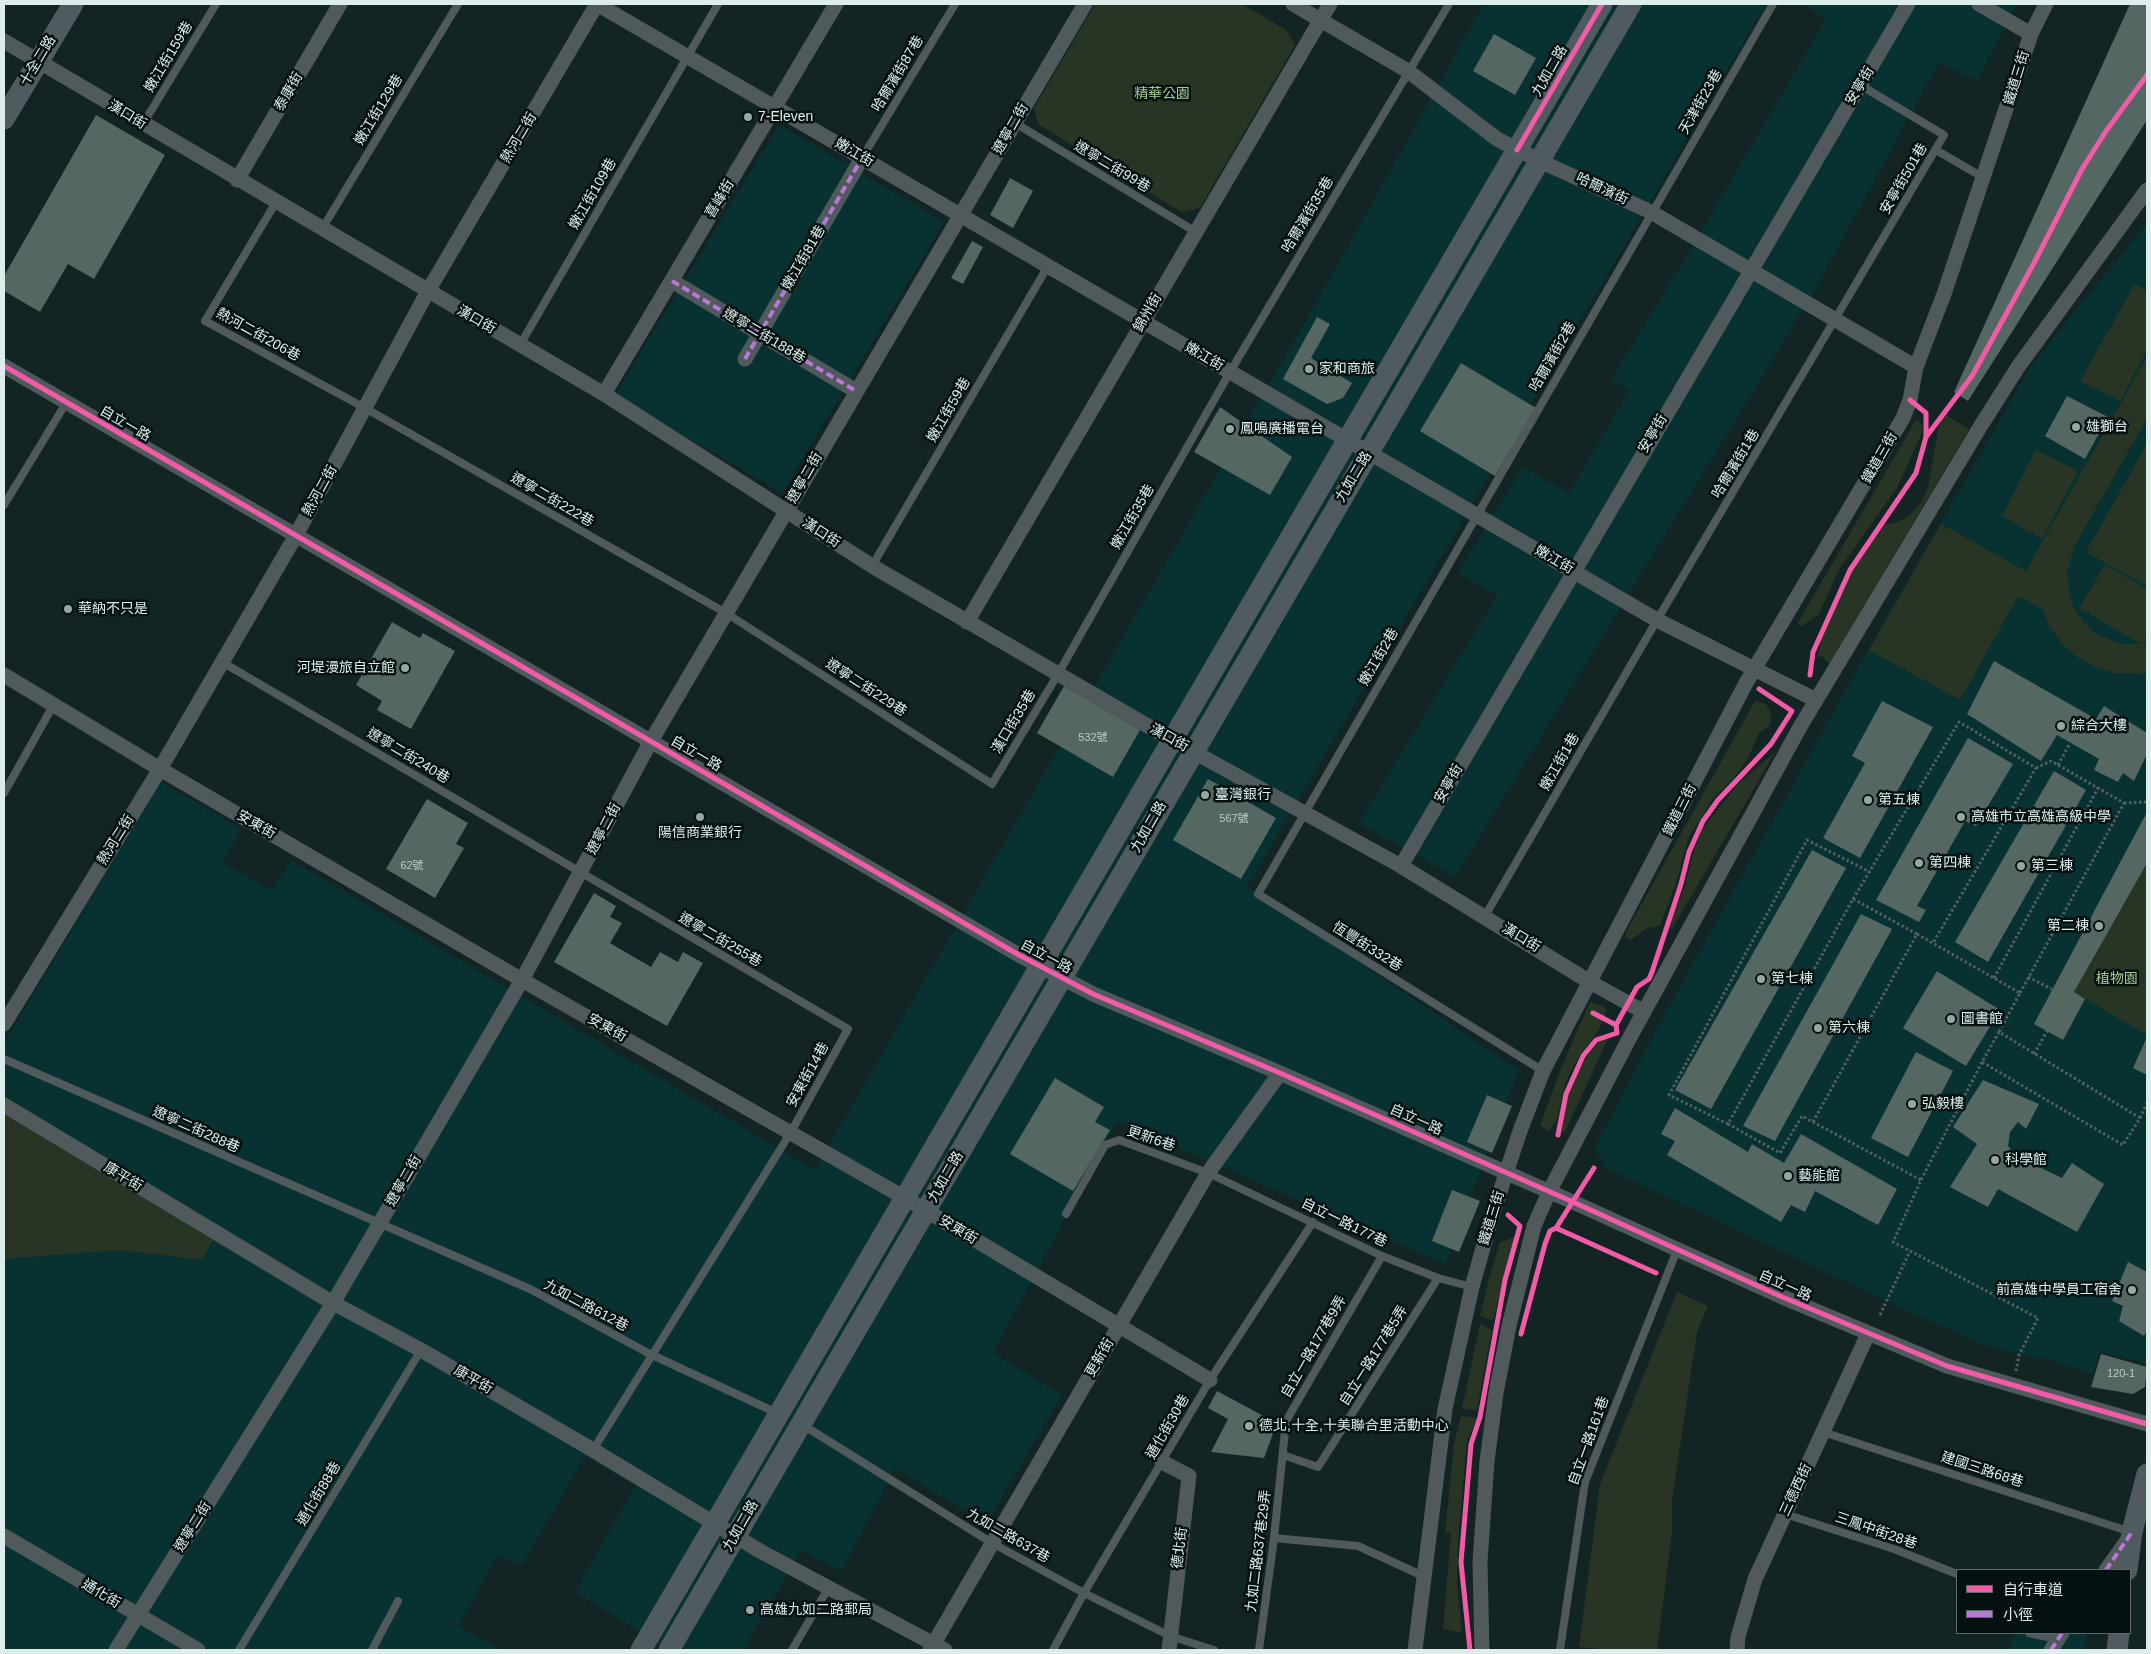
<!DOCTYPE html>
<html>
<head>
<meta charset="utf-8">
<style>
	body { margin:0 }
	#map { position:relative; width:2151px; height:1654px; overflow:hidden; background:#122423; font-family:Helvetica,"Noto Sans TC",sans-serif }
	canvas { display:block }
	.frame { position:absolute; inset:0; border:5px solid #dcedec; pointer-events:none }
	.legend { position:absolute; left:1956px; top:1569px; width:175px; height:65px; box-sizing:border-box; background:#051110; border:1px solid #5b6968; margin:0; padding:6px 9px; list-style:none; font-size:15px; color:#dcedec }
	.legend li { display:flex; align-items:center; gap:10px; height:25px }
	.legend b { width:25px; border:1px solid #5b6968 }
</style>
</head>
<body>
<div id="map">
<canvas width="2151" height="1654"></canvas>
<div class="frame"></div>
<ul class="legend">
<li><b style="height:6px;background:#f35aa7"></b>自行車道</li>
<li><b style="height:6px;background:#ba77d6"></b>小徑</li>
</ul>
</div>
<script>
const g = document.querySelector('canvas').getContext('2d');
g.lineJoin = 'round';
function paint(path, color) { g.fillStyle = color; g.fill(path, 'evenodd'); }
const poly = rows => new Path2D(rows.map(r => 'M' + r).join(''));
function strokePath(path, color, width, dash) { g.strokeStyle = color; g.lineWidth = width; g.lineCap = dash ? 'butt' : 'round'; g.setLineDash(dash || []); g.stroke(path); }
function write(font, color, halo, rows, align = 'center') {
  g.font = font + ' Helvetica,"Noto Sans TC",sans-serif'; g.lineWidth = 5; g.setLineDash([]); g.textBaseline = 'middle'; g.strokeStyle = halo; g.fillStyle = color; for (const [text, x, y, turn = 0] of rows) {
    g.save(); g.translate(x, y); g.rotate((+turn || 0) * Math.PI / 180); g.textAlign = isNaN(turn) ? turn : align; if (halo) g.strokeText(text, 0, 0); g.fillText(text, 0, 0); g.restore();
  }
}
paint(poly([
	[1484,4,1766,4,1247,887,1519,1070,1445,1264,1117,1121,993,1353,1062,1395,986,1524,895,1468,841,1572,801,1550,743,1650,670,1650,575,1592,635,1486,585,1456,522,1565,498,1555,458,1626,501,1650,4,1650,4,1259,120,1250,200,1260,4,1112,4,1043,161,782,241,829,223,863,272,890,291,860,815,1170,1320,296],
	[1803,4,2017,4,1977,81,1939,62,1811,297,1455,877,1359,823,1497,596,1458,572,1523,467,1569,493,1630,389,1611,380,1692,247,1826,19],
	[779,125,944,222,782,493,615,395],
	[2147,223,2147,1363,2099,1352,2093,1374,2046,1359,2019,1355,1979,1343,1888,1302,1606,1168,1594,1149,1666,1012,1884,622,2031,366],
	[2014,1633,2087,1633,2084,1650,2009,1650]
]), '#083231');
paint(poly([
	[1095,4,1242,4,1286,30,1295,45,1200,208,1181,212,1038,124,1034,108],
	[2135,284,2147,290,2147,350,2120,401,2080,381],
	[2147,357,2147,418,2075,545,2067,571,2070,599,2076,612,2094,633,2120,644,2141,644,2079,608,2105,565,2147,589,2147,637,2143,644,2147,644,2147,674,2114,673,2095,667,2077,657,2062,644,2050,627,2042,609,2018,596,1960,700,1869,650,1941,524,2026,571],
	[1941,412,1969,429,1829,664,1822,656,1817,657,1827,617,1840,588,1856,561,1884,525,1898,522,1911,514,1920,504,1928,487],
	[1916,420,1922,424,1921,435,1897,488,1838,571,1819,614,1802,626,1797,624],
	[2147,444,2147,586,2086,552],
	[2036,450,2078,471,2042,539,2002,516],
	[1755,701,1766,704,1771,713,1770,725,1759,733,1747,760,1734,778,1713,799,1689,837,1676,883,1660,926,1647,928,1631,940,1626,938,1626,932],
	[1776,751,1672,929,1668,926,1685,887,1693,854,1702,830,1738,784],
	[2147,863,2147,1035,2074,992],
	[1590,1002,1603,1006,1607,1011,1599,1030,1578,1058,1566,1081,1557,1119,1549,1131,1540,1125,1562,1066],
	[1605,1034,1610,1034,1565,1132,1561,1131,1565,1102,1572,1082,1590,1052],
	[4,1112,213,1240,201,1260,120,1250,4,1259],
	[1515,1237,1502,1283,1493,1321,1480,1316,1489,1279,1500,1242],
	[1677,1292,1708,1306,1697,1332,1672,1501,1672,1532,1657,1650,1609,1650,1579,1647,1600,1484],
	[1480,1324,1492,1330,1477,1410,1462,1409],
	[1461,1416,1477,1418,1467,1441,1458,1542,1457,1582,1462,1633,1443,1629,1451,1533,1445,1533,1454,1444]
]), '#283524');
paint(poly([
	[2130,4,2147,4,2147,120,1968,401,1954,392],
	[1494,34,1536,58,1515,95,1473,71],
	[96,115,165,155,94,279,68,264,40,312,4,291,4,276],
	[1010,178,1033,191,1013,228,990,215],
	[972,241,983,247,963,284,951,278],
	[1317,317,1330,324,1311,358,1352,383,1343,398,1327,404,1283,379],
	[1461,363,1536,408,1495,476,1420,431],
	[2067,396,2108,417,2085,459,2045,436],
	[1220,407,1292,457,1270,495,1194,452],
	[392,622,420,638,423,633,455,651,411,729,377,710,382,701,356,685],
	[1994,661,2096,719,2104,706,2147,733,2147,754,2134,781,2123,773,2118,782,2094,770,2099,759,2057,735,2041,761,1967,714],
	[1064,686,1140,730,1113,777,1037,733],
	[1882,701,1933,727,1860,858,1823,838,1865,763,1852,756],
	[1968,738,2013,764,1976,826,1965,821,1917,906,1926,910,1919,922,1876,900],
	[2054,771,2086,790,1988,962,1955,942],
	[1208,779,1276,818,1241,879,1173,840],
	[427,799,468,823,456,844,464,848,435,898,386,869],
	[2147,812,2147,863,2074,992,2085,999,2063,1040,2034,1024],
	[1812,850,1846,868,1711,1109,1675,1090],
	[594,893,616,906,610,917,622,923,610,943,651,967,660,952,678,962,683,952,703,963,667,1026,554,962],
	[1861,914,1892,929,1775,1141,1743,1126],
	[1937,971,2000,1010,1966,1066,1903,1028],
	[2147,1037,2147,1075,2133,1068],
	[1916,1052,1953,1071,1908,1157,1871,1138],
	[1055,1078,1104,1107,1095,1122,1110,1130,1073,1191,1010,1154],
	[1983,1080,2039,1104,2026,1129,2018,1122,2010,1132,2008,1146,2016,1156,2062,1178,2072,1163,2104,1184,2077,1232,1998,1189,1988,1207,1950,1187,1977,1144,1953,1127],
	[1487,1095,1512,1106,1492,1153,1467,1142],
	[1675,1108,1748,1152,1752,1144,1784,1163,1801,1134,1897,1189,1878,1225,1815,1191,1805,1212,1791,1205,1781,1222,1667,1155,1675,1141,1661,1134],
	[1452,1190,1480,1201,1459,1252,1432,1241],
	[2128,1262,2147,1272,2147,1330,2144,1336,2119,1321,2123,1306,2112,1301],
	[2101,1354,2147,1367,2145,1387,2133,1394,2091,1387],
	[1217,1391,1273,1421,1274,1431,1264,1458,1211,1452,1228,1419,1208,1408]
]), '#556762');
strokePath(poly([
	[2058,765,2070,743],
	[2124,803,2147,802],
	[1853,899,1959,722,2036,768,1933,943],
	[1917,934,2020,993,1999,1032],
	[2028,977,2052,989],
	[1994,978,2098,788],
	[2020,993,2124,803,2051,761,2036,768],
	[2034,1054,2047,1031],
	[1982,1062,1921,1180,1893,1242,2038,1318,2019,1355,2016,1371],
	[2140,1118,1999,1032,1982,1062,2123,1145,2140,1118,2147,1103],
	[1813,1122,1917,934,1853,899,1728,1124,1780,1153,1802,1116,1813,1122,1921,1180],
	[1728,1124,1669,1095,1807,840,1870,872],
	[1880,1315,1910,1251]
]), '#555f5f', 3, [2.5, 2.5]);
strokePath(poly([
	[1015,123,1196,232],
	[143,124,216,4],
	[1936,150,1984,178],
	[862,158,955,4],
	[276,202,205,321,365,408,726,613,992,784,1058,674,1230,372,1449,4],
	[322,229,458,4],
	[520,345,718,4],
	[4,505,66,403],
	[872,566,1048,266],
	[222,662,848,1029,791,1132,593,1450],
	[4,793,54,704],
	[1485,916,1657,620,1944,135,1860,85],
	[4,1059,530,1289,650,1354,777,1413],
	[1543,1071,1258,894,1773,4],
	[1066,1214,1105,1145,1119,1140,1208,1173,1382,1256,1438,1278,1472,1287],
	[803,1425,992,1543,1084,1593,1170,1636,1214,1650],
	[1823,1432,2131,1532],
	[1283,1455,1318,1467,1438,1278],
	[1785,1514,1894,1549,1957,1574],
	[1274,1538,1358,1546,1423,1576],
	[2029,1633,2057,1639],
	[239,1650,421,1350],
	[372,1650,398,1601],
	[792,1650,829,1587],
	[1053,1650,1084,1593,1210,1380,1313,1222],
	[1259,1650,1274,1538,1286,1421,1382,1256],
	[1560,1650,1585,1482,1677,1250]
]), '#50595b', 8);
strokePath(poly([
	[597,4,1657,620,1816,700],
	[1293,4,1408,71,1497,139,1540,161,1651,212,1916,367],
	[1979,4,2031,34],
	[4,41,604,394,872,566,1172,740,1401,866,1590,982,1644,1012],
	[237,180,340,4],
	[672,281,856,391],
	[745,359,862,158],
	[4,366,1019,955,1093,994,1280,1073,1573,1202,1780,1296,1947,1366,2147,1424],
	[604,394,836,4],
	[967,622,1330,4],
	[4,675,160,769,522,980,905,1198,1210,1380],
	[1401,866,1908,4],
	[4,1024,160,769,295,537,428,291,597,4],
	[4,1105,333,1303,421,1350,593,1450,760,1551,945,1650],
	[1162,1462,1189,1476,1169,1650],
	[4,1536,198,1650],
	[2106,1570,2131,1535],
	[116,1650,333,1303,522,980,651,741,1085,4],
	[930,1650,1208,1173,1280,1073],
	[1415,1650,1445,1409,1472,1287,1492,1216,1520,1131,1543,1071,1746,683,1903,418,1910,400,1916,367,1944,294,2031,34,2046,4],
	[1482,1650,1480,1562,1487,1461,1496,1393,1509,1326,1534,1226,1549,1192,1629,1039,1800,727,1980,427,2018,367,2147,190],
	[1737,1650,1738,1637,1755,1579,1868,1334],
	[2051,1650,2062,1633]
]), '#50595b', 15);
strokePath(poly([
	[4,119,73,4],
	[2127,1570,2132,1532,2147,1474],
	[641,1650,1602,4],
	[669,1650,1631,4],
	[2117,1650,2119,1633]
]), '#4f5b5e', 21);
strokePath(poly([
	[672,281,856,391],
	[745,359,862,158],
	[2106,1570,2132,1532],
	[2051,1650,2062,1633]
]), '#ba77d6', 4, [8, 4]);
strokePath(poly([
	[1517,150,1602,4],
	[4,366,1019,955,1093,994,1280,1073,1573,1202,1780,1296,1947,1366,2147,1424],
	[1926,437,1972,376,2034,263,2082,169,2106,131,2147,75],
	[1810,675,1813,652,1850,570,1916,473,1926,437,1926,413,1910,400],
	[1616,1025,1637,987,1649,979,1652,972,1681,884,1689,852,1703,821,1718,800,1771,744,1792,711,1759,689],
	[1558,1135,1566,1094,1583,1056,1596,1040,1617,1033,1616,1025,1593,1013],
	[1556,1228,1594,1168],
	[1521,1334,1545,1244,1550,1231,1556,1228,1656,1273],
	[1470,1650,1461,1562,1471,1444,1480,1417,1505,1280,1520,1226,1508,1215]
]), '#f35aa7', 5);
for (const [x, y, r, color] of [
	[748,117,5,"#95a7a6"],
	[1309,369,5,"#95a7a6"],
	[2076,427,5,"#95a7a6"],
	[1230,429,5,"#95a7a6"],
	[68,609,5,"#95a7a6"],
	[405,668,5,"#95a7a6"],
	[2061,726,5,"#95a7a6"],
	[1205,795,5,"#95a7a6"],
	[1868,800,5,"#95a7a6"],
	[700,817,5,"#95a7a6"],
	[1961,817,5,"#95a7a6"],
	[1919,863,5,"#95a7a6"],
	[2021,866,5,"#95a7a6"],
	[2099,926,5,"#95a7a6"],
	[1761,979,5,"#95a7a6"],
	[1951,1019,5,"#95a7a6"],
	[1818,1028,5,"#95a7a6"],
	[1912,1104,5,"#95a7a6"],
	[1995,1160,5,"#95a7a6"],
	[1788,1176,5,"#95a7a6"],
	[2132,1290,5,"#95a7a6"],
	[1249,1426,5,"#95a7a6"],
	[750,1610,5,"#95a7a6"]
]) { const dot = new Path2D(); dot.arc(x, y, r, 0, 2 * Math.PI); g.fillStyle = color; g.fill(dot); strokePath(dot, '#051110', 2); }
write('11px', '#baccca', null, [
	["532號",1093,738],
	["567號",1234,819],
	["62號",412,866],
	["120-1",2121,1374]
]);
write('14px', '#dcedec', '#051110', [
	["嫩江街159巷",169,57,-59],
	["十全二路",38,61,-59],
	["九如二路",1550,71,-60],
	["哈爾濱街87巷",898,74,-59],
	["鐵道三街",2017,78,-73],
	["安寧街",1860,86,-59],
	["泰康街",289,92,-60],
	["天津街23巷",1701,102,-60],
	["嫩江街129巷",379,110,-59],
	["漢口街",127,115,31],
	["遼寧二街",1011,129,-60],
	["熱河二街",519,138,-59],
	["嫩江街",854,153,30],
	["遼寧二街99巷",1112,167,31],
	["安寧街501巷",1904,179,-60],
	["哈爾濱街",1602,189,25],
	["嫩江街109巷",593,194,-60],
	["喜峰街",720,199,-59],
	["哈爾濱街35巷",1308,215,-59],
	["嫩江街81巷",804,258,-60],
	["錦州街",1148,313,-60],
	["漢口街",476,320,30],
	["熱河二街206巷",258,335,29],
	["遼寧二街188巷",764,336,31],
	["嫩江街",1204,357,30],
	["哈爾濱街2巷",1553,357,-60],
	["嫩江街59巷",949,410,-60],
	["自立一路",125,424,30],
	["安寧街",1653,434,-59],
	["鐵道三街",1880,458,-60],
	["哈爾濱街1巷",1736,464,-59],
	["九如二路",1354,477,-59],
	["遼寧二街",805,478,-60],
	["熱河二街",320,491,-61],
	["遼寧二街222巷",552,500,30],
	["嫩江街35巷",1133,517,-60],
	["漢口街",821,533,33],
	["嫩江街",1554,560,30],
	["嫩江街2巷",1379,657,-60],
	["遼寧二街229巷",866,688,33],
	["漢口街35巷",1014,722,-59],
	["漢口街",1169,738,29],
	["自立一路",696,754,30],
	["遼寧二街240巷",408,756,31],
	["嫩江街1巷",1560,762,-60],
	["安寧街",1449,784,-60],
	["鐵道三街",1680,810,-63],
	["安東街",256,825,30],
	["九如二路",1149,827,-60],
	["遼寧二街",604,829,-62],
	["熱河二街",116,840,-58],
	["漢口街",1521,938,31],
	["遼寧二街255巷",720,940,30],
	["恆豐街332巷",1367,947,32],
	["自立一路",1046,957,28],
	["安東街",607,1028,29],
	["安東街14巷",808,1075,-61],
	["自立一路",1416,1120,24],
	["遼寧二街288巷",196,1130,24],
	["更新6巷",1151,1139,19],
	["康平街",123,1177,31],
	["九如二路",946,1177,-60],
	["遼寧二街",404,1181,-60],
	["鐵道三街",1492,1218,-73],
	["自立一路177巷",1344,1223,26],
	["安東街",958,1230,31],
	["自立一路",1785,1286,24],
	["九如二路612巷",586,1306,28],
	["自立一路177巷9弄",1314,1347,-60],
	["自立一路177巷5弄",1374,1356,-58],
	["更新街",1100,1358,-60],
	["康平街",473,1380,30],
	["通化街30巷",1168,1427,-60],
	["自立一路161巷",1589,1441,-70],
	["建國三路68巷",1982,1470,18],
	["三德西街",1796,1490,-65],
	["通化街88巷",319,1494,-59],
	["九如二路",741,1526,-60],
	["遼寧二街",193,1527,-58],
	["三鳳中街28巷",1876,1531,19],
	["九如二路637巷",1008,1536,30],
	["德北街",1180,1548,-83],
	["九如二路637巷29弄",1259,1551,-83],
	["通化街",101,1594,31]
]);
write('14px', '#a7ce92', '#051110', [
	["精華公園",1162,94],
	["植物園",2117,979]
]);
write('14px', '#dcedec', '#051110', [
	["7-Eleven",758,117],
	["家和商旅",1319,369],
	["雄獅台",2086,427],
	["鳳鳴廣播電台",1240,429],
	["華納不只是",78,609],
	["河堤漫旅自立館",395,668,"right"],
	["綜合大樓",2071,726],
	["臺灣銀行",1215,795],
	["第五棟",1878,800],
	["高雄市立高雄高級中學",1971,817],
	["陽信商業銀行",700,833,"center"],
	["第四棟",1929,863],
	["第三棟",2031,866],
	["第二棟",2089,926,"right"],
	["第七棟",1771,979],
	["圖書館",1961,1019],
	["第六棟",1828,1028],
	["弘毅樓",1922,1104],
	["科學館",2005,1160],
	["藝能館",1798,1176],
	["前高雄中學員工宿舍",2122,1290,"right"],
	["德北,十全,十美聯合里活動中心",1259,1426],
	["高雄九如二路郵局",760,1610]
], 'left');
</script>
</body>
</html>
